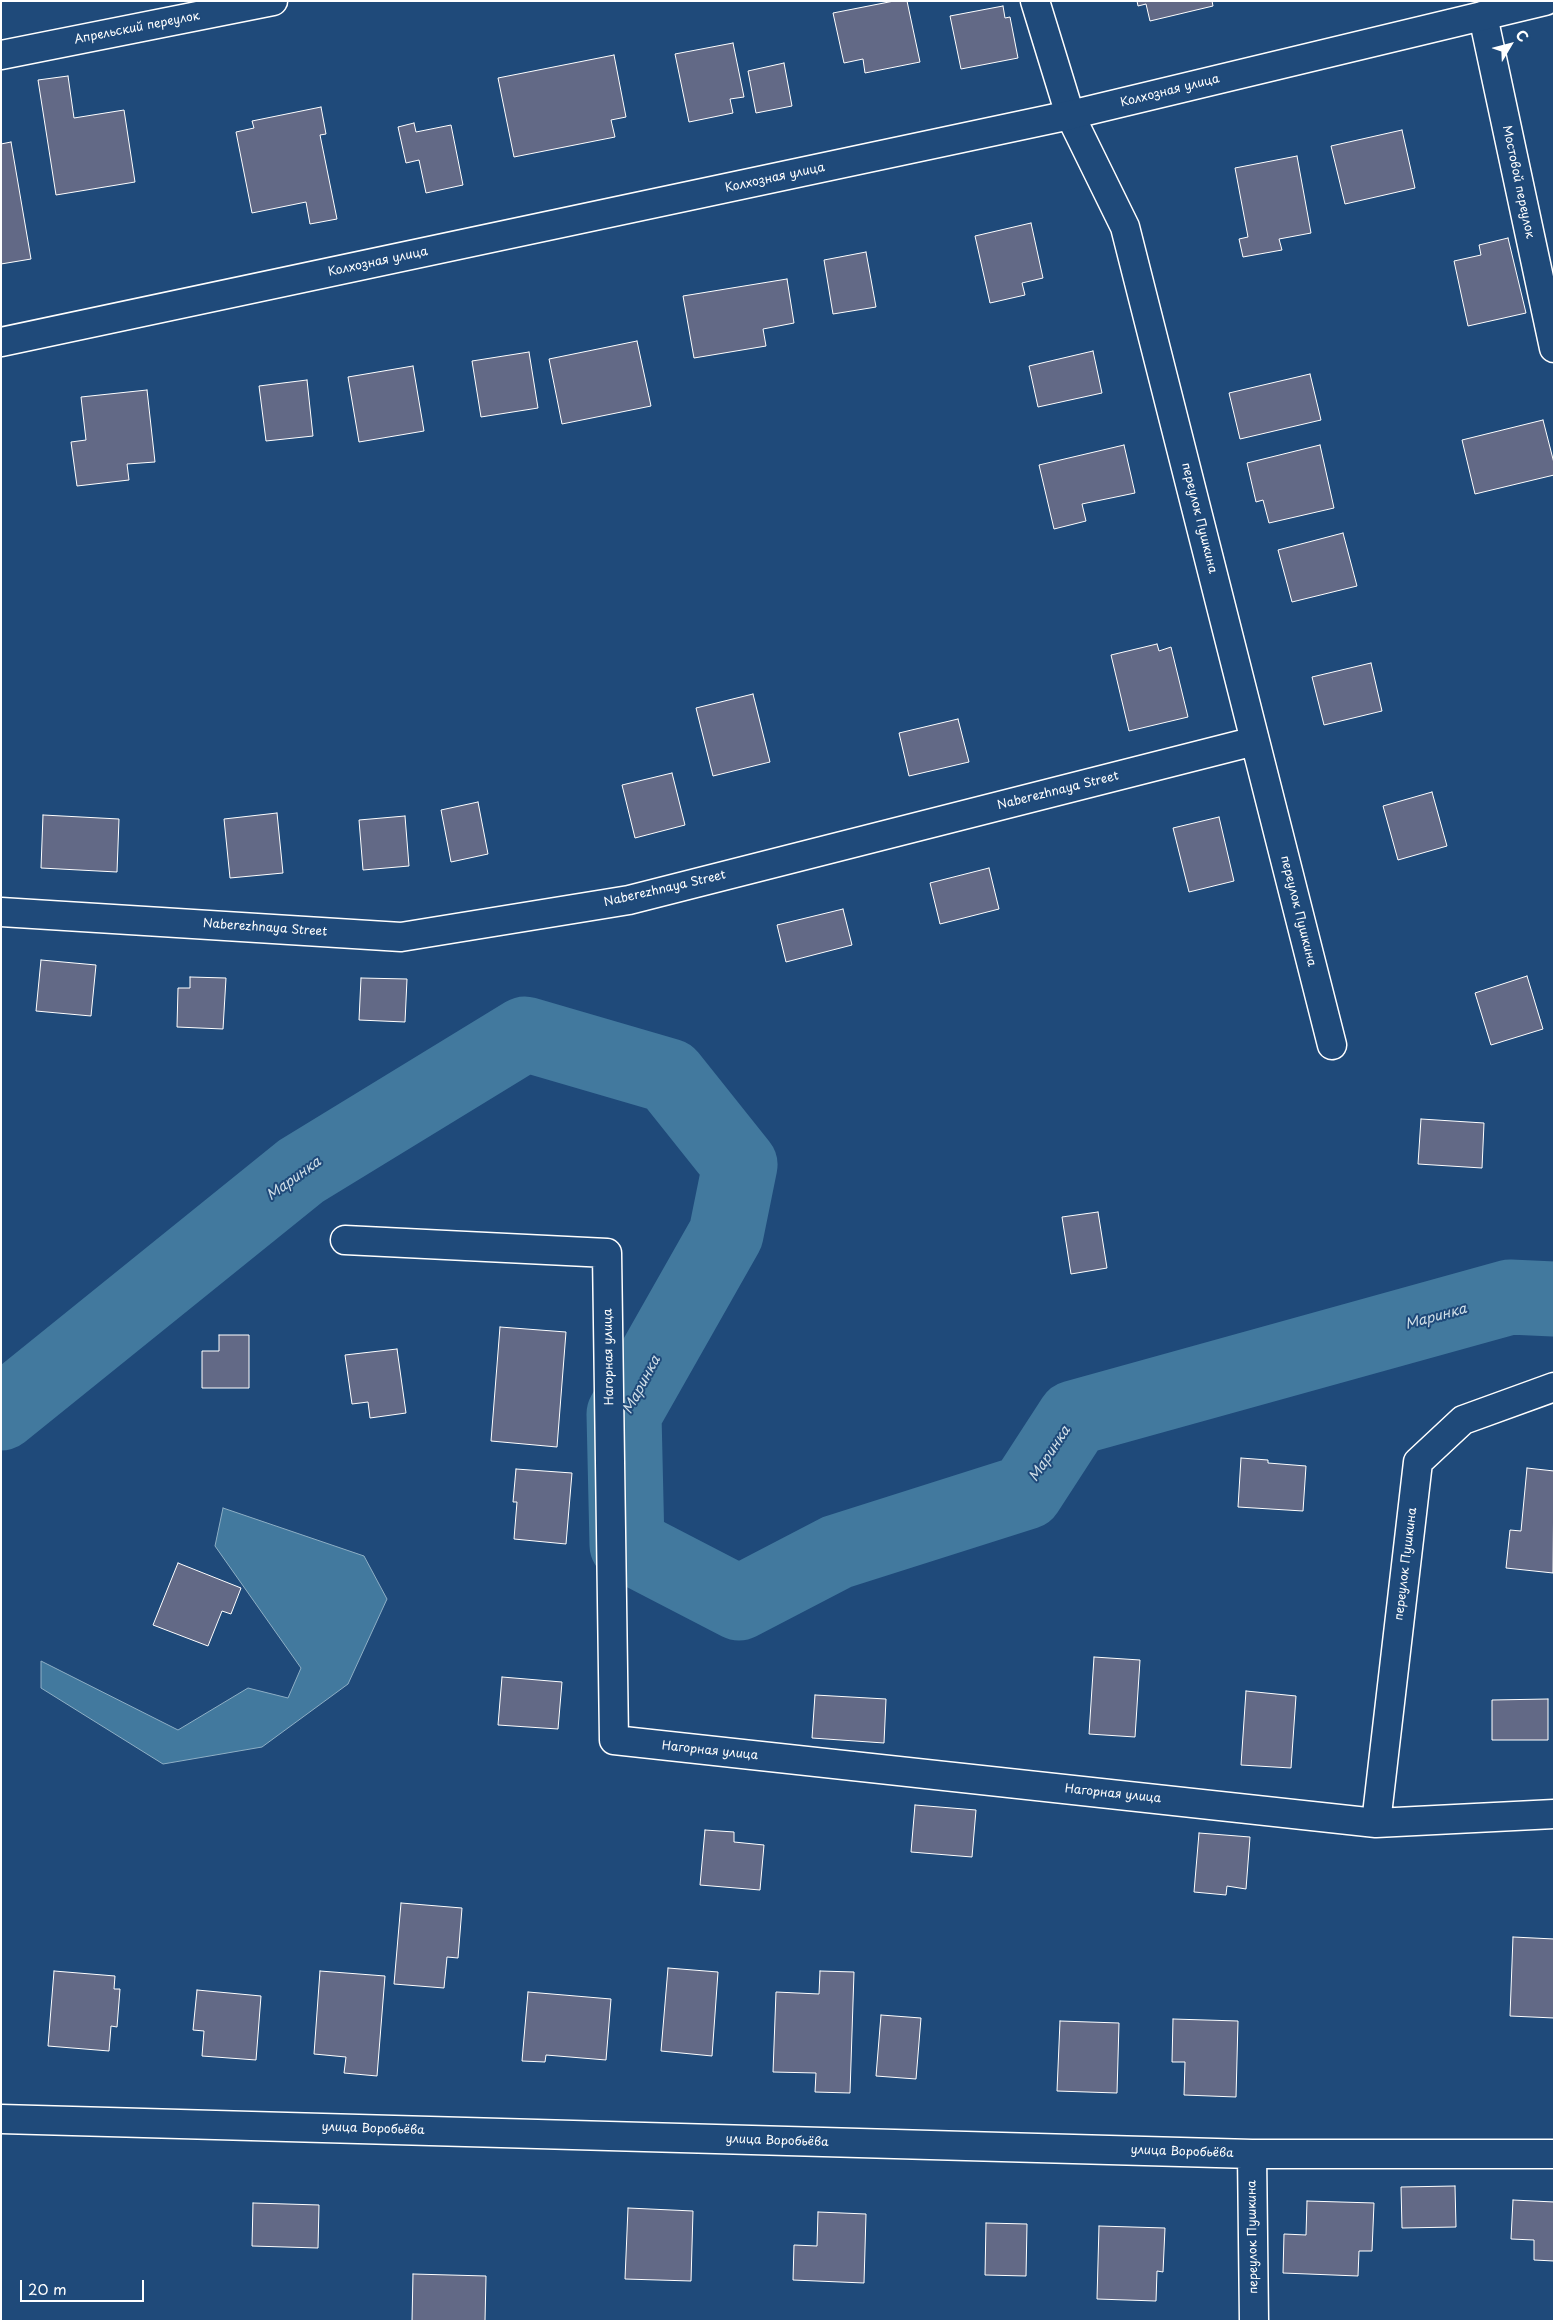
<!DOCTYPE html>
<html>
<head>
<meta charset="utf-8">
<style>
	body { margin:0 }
	#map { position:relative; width:1555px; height:2322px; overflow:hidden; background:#1f4a7a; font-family:"Playpen Sans",sans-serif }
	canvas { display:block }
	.frame { position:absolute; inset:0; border:2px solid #fff; pointer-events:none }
	.north { position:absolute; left:1485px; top:20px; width:50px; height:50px; -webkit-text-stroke:4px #1f4a7a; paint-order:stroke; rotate:53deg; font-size:14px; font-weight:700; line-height:20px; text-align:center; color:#fff }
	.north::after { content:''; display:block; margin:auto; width:18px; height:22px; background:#fff; clip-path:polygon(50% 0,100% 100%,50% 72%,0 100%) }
	.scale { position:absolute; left:20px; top:2280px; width:124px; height:22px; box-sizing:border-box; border:2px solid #fff; border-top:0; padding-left:6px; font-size:15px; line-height:18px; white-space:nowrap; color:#fff; -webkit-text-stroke:4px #1f4a7a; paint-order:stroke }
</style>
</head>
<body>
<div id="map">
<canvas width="1555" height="2322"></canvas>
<div class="frame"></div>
<div class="north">С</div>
<div class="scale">20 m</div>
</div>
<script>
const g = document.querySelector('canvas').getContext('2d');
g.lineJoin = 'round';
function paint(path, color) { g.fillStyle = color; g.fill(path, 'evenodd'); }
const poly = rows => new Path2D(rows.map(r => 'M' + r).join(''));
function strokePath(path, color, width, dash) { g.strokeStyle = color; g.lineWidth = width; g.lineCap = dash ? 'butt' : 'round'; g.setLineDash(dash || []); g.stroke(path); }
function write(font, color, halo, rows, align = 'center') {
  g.font = font + ' "Playpen Sans",sans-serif'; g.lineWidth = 4; g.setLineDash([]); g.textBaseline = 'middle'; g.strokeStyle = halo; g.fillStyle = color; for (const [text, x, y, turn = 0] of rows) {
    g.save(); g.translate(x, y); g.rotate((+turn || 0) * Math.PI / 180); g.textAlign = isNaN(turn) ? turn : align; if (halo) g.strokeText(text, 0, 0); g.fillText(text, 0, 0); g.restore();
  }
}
const water = poly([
	[223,1508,364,1556,387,1599,348,1684,262,1747,163,1764,41,1688,41,1661,178,1730,248,1688,288,1698,301,1668,215,1546,223,1508]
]);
paint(water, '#42799e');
strokePath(water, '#8eafc5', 1);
strokePath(poly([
	[1,1413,301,1171,525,1034,669,1076,740,1165,726,1234,624,1414,627,1545,739,1603,837,1552,1026,1492,1074,1418,1510,1297,1554,1299]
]), '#42799e', 75);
const building = poly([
	[894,1,907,1,920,62,865,73,863,59,844,63,833,13,894,1],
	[1137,1,1212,1,1213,6,1150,21,1146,4,1138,6,1137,1],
	[1003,6,1005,18,1010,17,1018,58,961,69,950,16,1003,6],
	[733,43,744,97,730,99,733,113,689,122,675,54,733,43],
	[614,55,626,117,611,120,615,137,514,157,498,78,614,55],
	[784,63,792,106,756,113,748,71,784,63],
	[68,76,74,118,124,110,135,182,56,195,38,80,68,76],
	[321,107,326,134,320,135,337,219,310,224,306,202,252,213,236,132,254,128,252,121,321,107],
	[414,123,416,132,451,125,463,185,426,193,419,160,406,163,398,127,414,123],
	[1402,130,1415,188,1345,204,1331,146,1402,130],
	[11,142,31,259,1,264,1,144,11,142],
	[1297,156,1311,233,1279,239,1282,250,1243,257,1239,239,1248,237,1235,168,1297,156],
	[1031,223,1043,278,1022,283,1025,295,990,303,975,236,1031,223],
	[1508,238,1526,313,1468,326,1454,261,1481,255,1479,245,1508,238],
	[866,252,876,307,833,314,824,260,866,252],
	[787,279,794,323,763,329,766,346,694,358,683,296,787,279],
	[637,341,651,406,562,424,549,359,637,341],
	[1093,351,1102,393,1038,407,1029,366,1093,351],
	[529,352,538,408,481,417,472,361,529,352],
	[413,366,424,431,359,442,348,377,413,366],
	[1310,374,1321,420,1240,439,1229,393,1310,374],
	[307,380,313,436,266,441,259,386,307,380],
	[147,390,155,462,127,464,129,480,77,486,71,442,86,440,81,397,147,390],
	[1543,420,1554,463,1554,475,1475,494,1462,440,1543,420],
	[1124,445,1135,493,1082,504,1086,521,1054,529,1039,465,1124,445],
	[1320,445,1334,508,1269,523,1263,500,1256,502,1247,463,1320,445],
	[1343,533,1357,586,1292,602,1278,550,1343,533],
	[1157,644,1159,651,1171,647,1188,717,1129,731,1111,655,1157,644],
	[1371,663,1382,711,1324,725,1312,677,1371,663],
	[753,694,770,762,713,776,696,708,753,694],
	[958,719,969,762,909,776,899,733,958,719],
	[672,773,685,825,635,838,622,785,672,773],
	[1432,792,1447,846,1398,860,1383,806,1432,792],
	[478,802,488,854,451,862,441,810,478,802],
	[277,813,283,873,230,878,224,819,277,813],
	[43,815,119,819,117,872,41,868,43,815],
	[405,816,409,866,363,870,359,820,405,816],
	[1219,817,1234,881,1189,892,1173,828,1219,817],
	[989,868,999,909,940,924,930,883,989,868],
	[843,909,852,945,786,962,777,925,843,909],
	[41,960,96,965,91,1016,36,1011,41,960],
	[1527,976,1543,1029,1491,1045,1475,993,1527,976],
	[190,977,226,978,223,1029,177,1027,178,988,190,988,190,977],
	[361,978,407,979,405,1022,359,1020,361,978],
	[1421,1119,1484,1123,1482,1168,1418,1164,1421,1119],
	[1098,1212,1107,1268,1071,1274,1062,1217,1098,1212],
	[500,1327,566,1332,557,1447,491,1441,500,1327],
	[219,1335,249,1335,249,1388,202,1388,202,1351,219,1351,219,1335],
	[397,1349,406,1413,370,1418,368,1402,352,1404,345,1355,397,1349],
	[1241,1458,1268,1460,1268,1463,1306,1466,1303,1511,1238,1507,1241,1458],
	[1527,1468,1554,1471,1553,1573,1506,1568,1510,1530,1521,1531,1527,1468],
	[516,1469,572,1473,566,1544,514,1539,517,1502,513,1502,516,1469],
	[178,1563,241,1588,231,1614,222,1611,208,1646,153,1625,178,1563],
	[1094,1657,1140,1660,1135,1737,1089,1734,1094,1657],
	[502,1677,562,1682,558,1729,498,1725,502,1677],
	[1246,1691,1296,1696,1291,1768,1241,1765,1246,1691],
	[815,1695,886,1699,884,1743,812,1738,815,1695],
	[1548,1699,1548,1740,1492,1740,1492,1700,1548,1699],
	[915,1805,976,1810,972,1857,911,1852,915,1805],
	[705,1830,734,1832,734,1842,764,1845,760,1890,700,1885,705,1830],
	[1199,1833,1250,1837,1246,1889,1227,1886,1226,1895,1194,1892,1199,1833],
	[401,1903,462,1908,458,1958,447,1957,444,1988,394,1984,401,1903],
	[1513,1937,1554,1939,1554,2018,1510,2016,1513,1937],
	[668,1968,718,1972,712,2056,661,2051,668,1968],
	[54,1971,115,1976,114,1989,120,1989,117,2027,111,2026,109,2051,48,2046,54,1971],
	[320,1971,385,1976,377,2076,344,2073,346,2057,314,2054,320,1971],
	[820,1971,854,1972,850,2093,815,2092,816,2073,773,2072,776,1992,819,1994,820,1971],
	[197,1990,261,1996,256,2060,202,2056,204,2031,193,2030,197,1990],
	[528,1992,611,1999,606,2060,546,2055,545,2062,522,2061,528,1992],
	[881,2015,921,2018,916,2079,876,2076,881,2015],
	[1173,2019,1238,2021,1236,2097,1184,2095,1185,2062,1172,2062,1173,2019],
	[1060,2021,1119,2023,1117,2093,1057,2091,1060,2021],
	[1455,2186,1456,2227,1402,2228,1401,2187,1455,2186],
	[1513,2200,1554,2202,1554,2261,1534,2260,1534,2240,1511,2239,1513,2200],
	[1307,2201,1374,2203,1372,2251,1359,2251,1358,2276,1283,2273,1284,2234,1306,2235,1307,2201],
	[253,2203,319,2205,318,2248,252,2246,253,2203],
	[628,2208,693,2211,691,2281,625,2279,628,2208],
	[818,2212,866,2214,864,2283,793,2280,794,2245,817,2246,818,2212],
	[986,2223,1027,2224,1026,2276,985,2275,986,2223],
	[1099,2226,1165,2228,1163,2272,1157,2271,1156,2301,1097,2299,1099,2226],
	[413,2274,486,2276,485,2321,412,2321,413,2274]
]);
paint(building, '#626986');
strokePath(building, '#fff', 1);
const street = poly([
	[1035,1,1070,115,1125,227,1332,1045],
	[1483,16,1554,348],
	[1,55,273,1],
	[1,912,401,937,629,900,1255,741],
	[345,1240,607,1253,614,1740,1376,1823,1554,1814],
	[1376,1823,1418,1462,1463,1420,1554,1387],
	[1,2119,1252,2154,1554,2154],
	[1252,2154,1254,2321]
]);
const secondary = poly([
	[1,342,1070,115,1545,1]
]);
strokePath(street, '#fff', 31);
strokePath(secondary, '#fff', 31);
strokePath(street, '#1f4a7a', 28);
strokePath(secondary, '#1f4a7a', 28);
write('12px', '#fff', '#1f4a7a', [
	["Апрельский переулок",137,28,-11],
	["Колхозная улица",1170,91,-14],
	["Колхозная улица",775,178,-12],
	["Мостовой переулок",1518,182,78],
	["Колхозная улица",378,262,-12],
	["переулок Пушкина",1199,518,76],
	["Naberezhnaya Street",1058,791,-14],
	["Naberezhnaya Street",665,889,-13],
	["переулок Пушкина",1298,911,76],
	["Naberezhnaya Street",265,928,4],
	["Нагорная улица",609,1357,-91],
	["переулок Пушкина",1406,1564,-83],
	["Нагорная улица",710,1751,6],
	["Нагорная улица",1113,1794,6],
	["улица Воробьёва",373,2129,2],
	["улица Воробьёва",777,2141,2],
	["улица Воробьёва",1182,2152,2],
	["переулок Пушкина",1253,2237,-91]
]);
write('italic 14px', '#d0dee7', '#1f4a7a', [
	["Маринка",294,1179,-36],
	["Маринка",1436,1317,-15],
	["Маринка",642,1385,-62],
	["Маринка",1050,1454,-57]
]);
</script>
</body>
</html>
